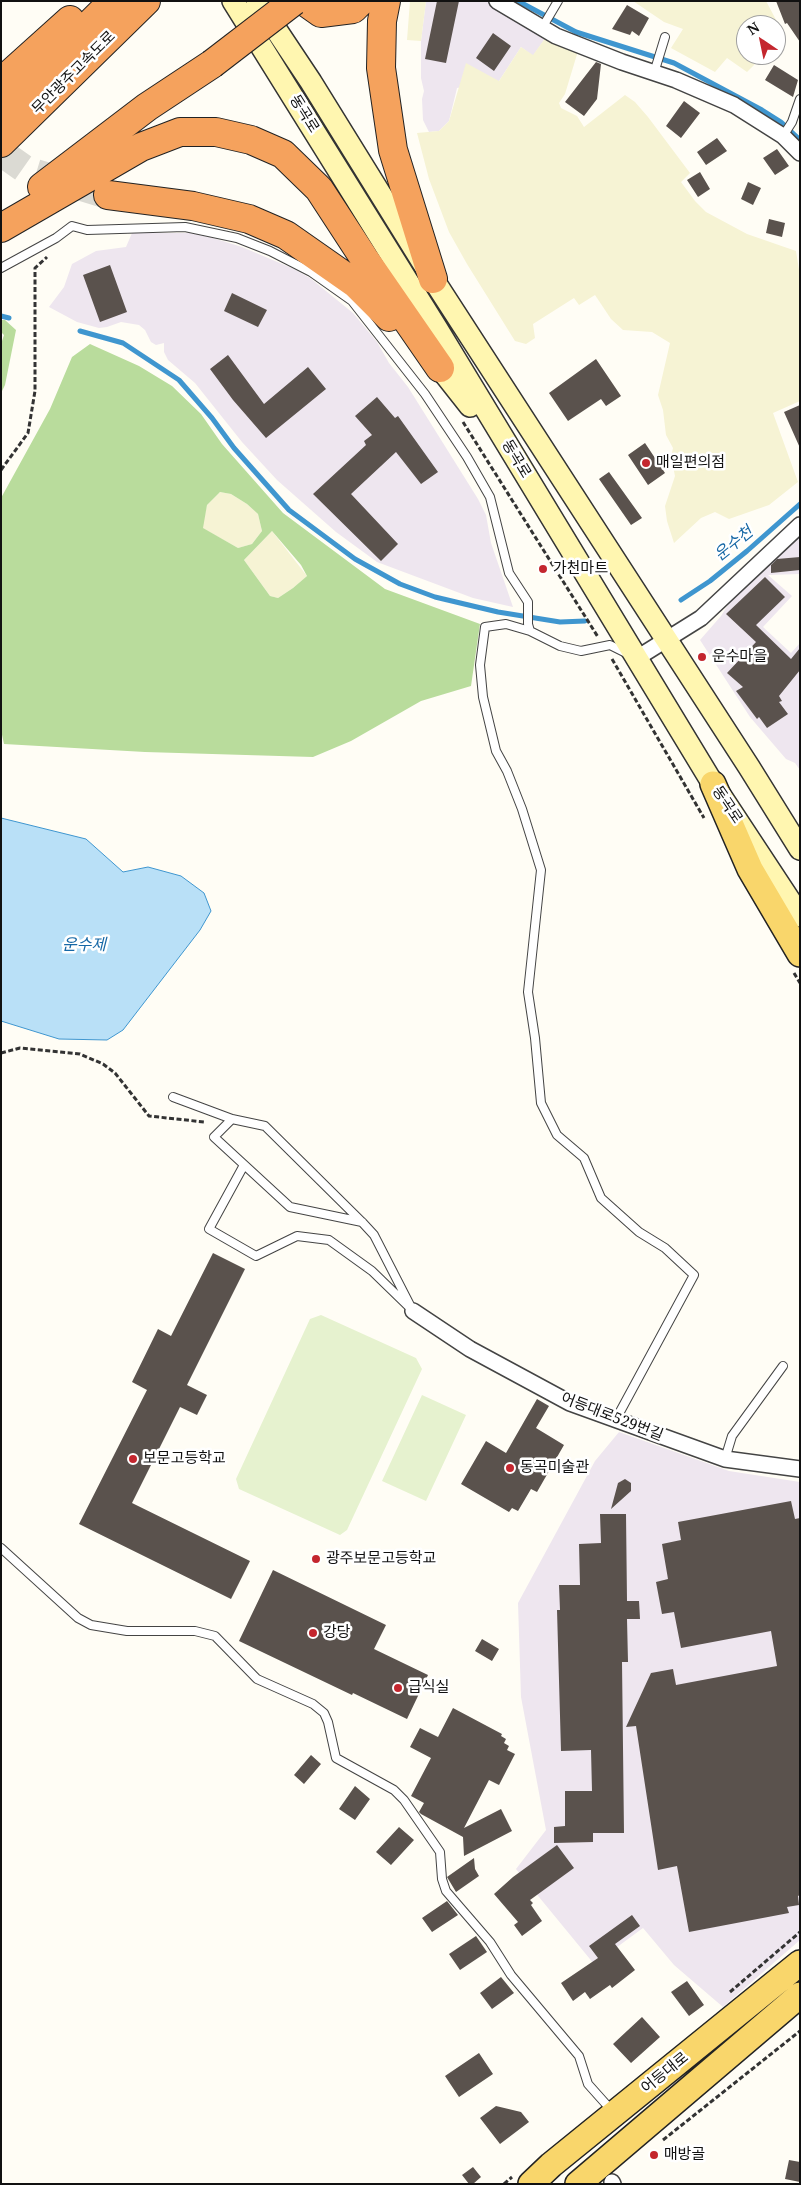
<!DOCTYPE html>
<html>
<head>
<meta charset="utf-8">
<style>
	body { margin:0 }
	#map { position:relative; width:801px; height:2185px; overflow:hidden; background:#fffdf5; font-family:"Noto Serif",serif }
	canvas { display:block }
	.frame { position:absolute; inset:0; border:2px solid #111; pointer-events:none }
	.north { position:absolute; left:736px; top:15px; width:50px; height:50px; box-sizing:border-box; background:#fff; border:1px solid #a0a0a0; border-radius:50%; rotate:326deg; font-size:14px; font-weight:700; line-height:20px; text-align:center; color:#111 }
	.north::after { content:''; display:block; margin:auto; width:18px; height:22px; background:#c4262e; clip-path:polygon(50% 0,100% 100%,50% 72%,0 100%) }
</style>
</head>
<body>
<div id="map">
<canvas width="801" height="2185"></canvas>
<div class="frame"></div>
<div class="north">N</div>
</div>
<script>
const g = document.querySelector('canvas').getContext('2d');
g.lineJoin = 'round';
function paint(path, color) { g.fillStyle = color; g.fill(path, 'evenodd'); }
const poly = rows => new Path2D(rows.map(r => 'M' + r).join(''));
function strokePath(path, color, width, dash) { g.strokeStyle = color; g.lineWidth = width; g.lineCap = dash ? 'butt' : 'round'; g.setLineDash(dash || []); g.stroke(path); }
function write(font, color, halo, rows, align = 'center') {
  g.font = font + ' "Noto Serif","Noto Sans KR",serif'; g.lineWidth = 5; g.setLineDash([]); g.textBaseline = 'middle'; g.strokeStyle = halo; g.fillStyle = color; for (const [text, x, y, turn = 0] of rows) {
    g.save(); g.translate(x, y); g.rotate((+turn || 0) * Math.PI / 180); g.textAlign = isNaN(turn) ? turn : align; if (halo) g.strokeText(text, 0, 0); g.fillText(text, 0, 0); g.restore();
  }
}
paint(poly([
	[426,1,489,1,494,8,546,37,533,56,521,47,499,81,457,88,449,121,439,131,429,132,423,120,422,99,424,91,421,78,421,41],
	[132,233,190,233,213,238,242,247,294,269,310,278,353,313,377,342,389,363,408,387,478,499,486,515,491,543,513,607,473,598,377,562,336,532,277,480,242,442,195,383,168,360,164,352,164,343,156,345,151,342,145,330,139,325,121,322,107,327,99,328,77,322,49,307,64,287,72,264,96,251,126,247],
	[800,534,800,574,768,575,792,596,763,627,791,653,800,643,800,770,795,763,786,759,750,717,700,640,721,616,731,600],
	[619,1432,729,1471,800,1482,800,1940,723,2007,674,1965,643,1928,594,1964,516,1869,546,1830,521,1697,518,1603,595,1461]
]), '#eee6ef');
paint(poly([
	[410,1,426,1,421,41,407,40],
	[633,1,766,1,783,33,780,45,776,44,776,25,746,25,746,55,764,55,747,72,727,58,715,72,671,48,683,29,664,22],
	[546,37,578,51,565,94,559,103,561,108,577,116,584,127,625,95,635,102,648,117,690,173,681,182,695,201,706,212,747,234,796,251,800,276,800,401,773,413,798,482,769,505,729,519,715,512,701,518,674,543,667,521,665,506,675,476,671,457,673,448,666,435,663,410,658,395,670,343,652,332,623,330,611,319,595,295,579,305,574,298,533,324,535,338,526,344,515,341,467,264,449,232,429,179,417,133,439,131,449,121,466,63,499,81,521,47,533,55],
	[220,492,231,494,247,504,258,514,262,531,252,544,238,548,202,528,207,505],
	[272,531,307,576,293,588,278,598,270,596,244,560]
]), '#f6f3d4');
paint(poly([
	[1,320,5,320,16,330,5,385,1,393,1,344,4,335,1,332],
	[90,344,139,366,172,386,201,414,222,444,283,513,385,589,480,624,471,686,421,701,351,741,313,757,145,752,4,744,1,730,1,498,50,409,72,357],
	[220,492,231,494,247,504,258,514,262,531,252,544,238,548,203,528,207,505],
	[272,531,301,565,307,576,293,588,278,598,270,596,244,560]
]), '#b9dc9c');
paint(poly([
	[321,1315,416,1358,422,1369,347,1530,340,1535,239,1489,236,1479,310,1319],
	[422,1395,466,1415,426,1501,382,1481]
]), '#e6f2cf');
const water = poly([
	[1,818,86,839,123,872,148,867,181,876,204,893,211,911,200,930,123,1030,107,1040,59,1039,1,1021,1,818]
]);
paint(water, '#b9e0f7');
strokePath(water, '#3f96cf', 1);
strokePath(poly([
	[518,1,576,32,674,63,762,110,781,122,800,140],
	[1,316,9,318],
	[80,331,123,343,179,380,212,418,234,448,289,510,355,559,400,584,435,597,498,612,560,622,585,621],
	[681,600,710,581,747,551,800,504]
]), '#3f96cf', 5);
paint(poly([
	[437,1,459,1,446,63,425,59],
	[776,1,800,1,800,42,787,23,785,24],
	[627,5,649,18,639,36,632,31,630,35,612,29],
	[493,33,511,46,494,71,476,58],
	[596,62,601,64,597,99,584,116,565,102],
	[774,65,798,80,793,97,765,80],
	[684,101,700,113,681,138,666,126],
	[717,138,727,151,706,165,697,152],
	[777,149,789,166,775,175,763,158],
	[700,172,710,189,698,197,687,180],
	[748,182,761,188,753,205,741,199],
	[769,219,785,223,782,237,766,233],
	[110,265,127,312,100,322,83,275],
	[232,293,267,310,258,327,224,311],
	[228,355,264,404,308,367,326,389,266,438,233,400,210,369],
	[596,359,621,396,606,406,601,399,568,421,549,393],
	[377,397,395,418,398,416,438,472,421,484,396,452,351,494,398,544,381,561,313,494,366,445,364,441,372,435,355,416],
	[800,405,800,448,784,412],
	[645,443,665,473,648,485,628,455],
	[609,472,642,518,631,525,599,479],
	[800,557,800,570,771,573,771,565,777,559],
	[765,577,785,597,756,625,791,659,800,648,800,670,779,696,782,701,779,702,788,714,767,728,759,717,757,719,736,691,743,687,727,673,756,642,726,614],
	[213,1253,245,1269,187,1385,207,1395,197,1415,180,1407,132,1503,250,1561,231,1599,79,1524,147,1390,132,1382,158,1329,171,1336],
	[537,1399,549,1406,536,1428,564,1445,537,1492,531,1489,518,1511,512,1508,509,1512,461,1484,486,1441,506,1453],
	[625,1479,631,1483,631,1491,611,1509,618,1483],
	[791,1501,795,1519,800,1518,800,1895,798,1896,799,1905,787,1907,789,1913,689,1932,677,1866,658,1870,636,1726,626,1727,651,1673,673,1669,676,1685,777,1666,771,1631,681,1648,674,1612,662,1614,656,1582,668,1579,662,1544,681,1540,678,1522],
	[600,1514,626,1514,627,1601,639,1601,640,1619,627,1619,628,1662,622,1662,624,1833,593,1833,593,1842,554,1843,554,1827,565,1826,565,1791,592,1791,591,1750,561,1751,557,1610,560,1610,559,1585,580,1585,579,1544,601,1543],
	[273,1570,386,1625,374,1649,428,1675,407,1719,353,1693,352,1695,239,1641],
	[482,1639,499,1649,492,1661,475,1651],
	[453,1708,502,1734,501,1736,506,1739,504,1743,509,1746,507,1750,515,1754,499,1785,489,1780,464,1828,501,1809,512,1831,464,1856,463,1837,421,1814,419,1812,424,1803,411,1796,431,1758,410,1747,420,1728,438,1737],
	[311,1755,321,1764,304,1784,294,1775],
	[355,1786,370,1799,355,1820,339,1809],
	[399,1827,414,1840,391,1865,376,1852],
	[557,1845,574,1868,530,1900,533,1903,531,1905,542,1921,522,1936,514,1925,518,1922,494,1894,513,1877],
	[474,1858,475,1869,479,1876,456,1892,447,1877],
	[447,1901,458,1915,432,1932,422,1918],
	[632,1915,640,1926,615,1944,635,1970,612,1988,610,1985,590,1999,585,1992,573,2001,561,1983,598,1958,589,1946],
	[476,1936,487,1952,460,1970,449,1954],
	[501,1977,514,1993,492,2009,480,1993],
	[687,1981,704,2005,689,2016,671,1992],
	[642,2017,660,2037,631,2063,613,2044],
	[479,2053,493,2074,459,2097,445,2076],
	[496,2106,521,2112,529,2122,500,2144,480,2118],
	[789,2160,800,2162,800,2182,785,2179],
	[473,2167,481,2177,473,2184,469,2184,462,2175]
]), '#5a524d');
strokePath(poly([
	[1,151,9,158,26,170,108,195]
]), '#dbdad3', 28, [28, 14]);
const lane = poly([
	[542,28,558,1],
	[654,73,665,37],
	[783,136,792,122,800,99],
	[1,268,56,238,72,226,87,230,185,227,237,238,270,251,311,272,352,301,425,394,467,457,490,497,509,573,528,602,528,624,530,631,560,646,581,651,610,645,628,654],
	[530,631,506,624,485,627,480,665,483,697,496,751,507,771,522,809,541,870,528,992,535,1038,541,1103,557,1135,584,1158,601,1198,639,1232,665,1248,694,1275,615,1421],
	[173,1097,232,1119],
	[244,1165,209,1229,256,1256,297,1236,329,1240,372,1271,408,1306],
	[362,1222,290,1207,214,1137,232,1119,265,1126,362,1222,374,1235,413,1311],
	[725,1459,732,1436,783,1366],
	[1,1548,78,1618,91,1625,127,1631,195,1631,215,1636,257,1679,313,1704,324,1713,328,1722,336,1758,394,1790,404,1800,440,1852,442,1879,446,1891,490,1942,511,1975,579,2056,588,2084,613,2112]
]);
const street = poly([
	[497,1,556,36,622,62,676,80,734,105,783,136,800,153],
	[637,658,701,618,800,525],
	[413,1311,470,1349,570,1403,725,1459,800,1469],
	[612,2182,613,2184]
]);
const secondary = poly([
	[233,1,436,327,713,784,800,916],
	[257,1,311,82,433,279,749,767,800,849],
	[440,368,470,406]
]);
const primary = poly([
	[713,784,750,869,800,954],
	[531,2184,551,2165,800,1963],
	[578,2184,800,1995]
]);
const highway = poly([
	[304,1,321,13,353,9,361,1],
	[386,1,382,21,381,68,393,150,433,279],
	[1,82,70,20],
	[1,112,113,1],
	[1,143,146,1],
	[42,187,147,107,212,64],
	[108,195,193,206,249,219,286,235,356,284,389,317],
	[1,228,141,147,180,132,216,132,251,140,283,154,319,189,364,258,440,368]
]);
strokePath(lane, '#444', 10);
strokePath(street, '#444', 18);
strokePath(secondary, '#333', 24);
strokePath(primary, '#222', 28);
strokePath(highway, '#222', 30);
strokePath(poly([
	[463,422,598,637],
	[1,470,28,433,35,391,35,268,47,257],
	[612,659,704,818],
	[794,973,800,983],
	[1,1053,20,1048,80,1054,103,1064,115,1073,149,1116,204,1122],
	[730,1992,800,1932],
	[663,2140,800,2031],
	[504,2184,512,2177]
]), '#333', 3, [5, 2.5]);
strokePath(lane, '#fff', 8);
strokePath(street, '#fff', 15);
strokePath(secondary, '#fff6b0', 21);
strokePath(primary, '#f9d66b', 25);
strokePath(highway, '#f5a25d', 28);
const highwayBridge = poly([
	[212,64,294,1]
]);
strokePath(highwayBridge, '#222', 30, []);
strokePath(highwayBridge, '#f5a25d', 28);
for (const [x, y, r, color] of [
	[646,463,5,"#c4262e"],
	[543,569,5,"#c4262e"],
	[702,657,5,"#c4262e"],
	[133,1459,5,"#c4262e"],
	[510,1468,5,"#c4262e"],
	[316,1559,5,"#c4262e"],
	[313,1633,5,"#c4262e"],
	[398,1688,5,"#c4262e"],
	[654,2155,5,"#c4262e"]
]) { const dot = new Path2D(); dot.arc(x, y, r, 0, 2 * Math.PI); g.fillStyle = color; g.fill(dot); strokePath(dot, '#fff', 2); }
write('15px', '#111', '#fff', [
	["무안광주고속도로",74,73,-45],
	["동곡로",304,114,58],
	["동곡로",516,459,59],
	["동곡로",727,805,56],
	["어등대로529번길",612,1417,21],
	["어등대로",665,2073,-39]
]);
write('15px', '#111', '#fff', [
	["매일편의점",656,463],
	["가천마트",553,569],
	["운수마을",712,657],
	["보문고등학교",143,1459],
	["동곡미술관",520,1468],
	["광주보문고등학교",326,1559],
	["강당",323,1633],
	["급식실",408,1688],
	["매방골",664,2155]
], 'left');
write('italic 16px', '#1768a6', '#fff', [
	["운수천",734,544,-39],
	["운수제",84,945]
]);
</script>
</body>
</html>
